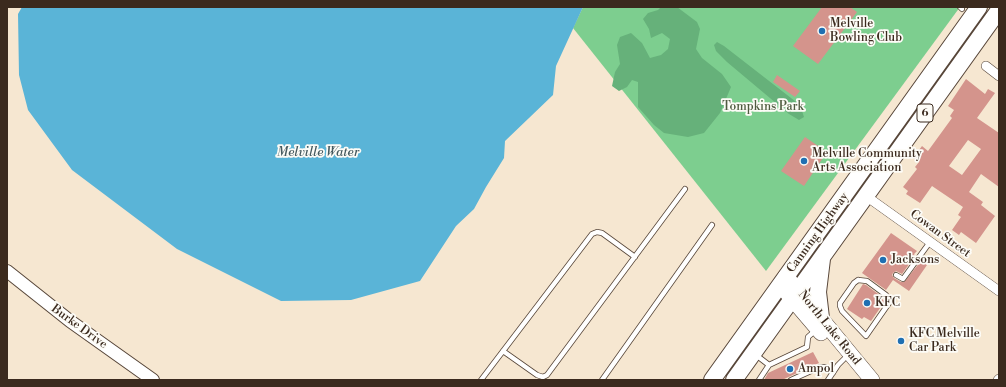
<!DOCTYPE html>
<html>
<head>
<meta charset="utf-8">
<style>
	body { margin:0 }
	#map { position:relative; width:1006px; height:387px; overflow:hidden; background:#f6e7d1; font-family:"Libre Bodoni",serif }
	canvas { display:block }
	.frame { position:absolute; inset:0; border:8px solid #3b2a1e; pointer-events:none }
</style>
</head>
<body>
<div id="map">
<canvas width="1006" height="387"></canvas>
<div class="frame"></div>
</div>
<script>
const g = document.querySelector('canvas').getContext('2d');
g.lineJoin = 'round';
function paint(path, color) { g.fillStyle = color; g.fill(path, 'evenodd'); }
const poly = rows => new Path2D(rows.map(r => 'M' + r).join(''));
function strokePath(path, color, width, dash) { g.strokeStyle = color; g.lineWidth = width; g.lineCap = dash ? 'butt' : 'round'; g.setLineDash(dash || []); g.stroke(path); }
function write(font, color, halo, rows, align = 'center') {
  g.font = font + ' "Libre Bodoni",serif'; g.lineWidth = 3.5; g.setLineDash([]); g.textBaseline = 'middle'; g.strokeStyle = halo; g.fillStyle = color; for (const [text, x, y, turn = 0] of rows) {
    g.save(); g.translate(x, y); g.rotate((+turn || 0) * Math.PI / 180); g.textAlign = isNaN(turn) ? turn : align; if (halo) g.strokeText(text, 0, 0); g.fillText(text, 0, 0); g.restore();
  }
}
paint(poly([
	[583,7,960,7,766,271,573,28]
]), '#7dce8f');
paint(poly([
	[661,7,677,7,697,22,700,29,696,49,702,58,722,74,731,87,720,113,704,133,688,137,664,133,654,125,638,107,638,82,632,80,627,87,619,91,612,86,615,72,620,64,617,45,620,37,631,33,642,43,650,58,661,55,668,49,670,39,662,33,651,38,649,29,643,19,648,13,658,10],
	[717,42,724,46,800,105,804,117,799,120,789,114,727,62,716,51,714,45]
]), '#66b17a');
paint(poly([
	[22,7,583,7,556,66,553,95,505,141,504,158,486,187,474,209,456,226,420,281,351,300,281,301,177,249,72,170,28,110,19,75,18,14]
]), '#5ab4d7');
paint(poly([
	[822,7,850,7,857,12,818,64,793,46],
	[777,75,800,91,795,97,773,82],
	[966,79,985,94,988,89,995,93,977,118,999,133,999,187,981,174,969,192,983,202,981,205,995,216,976,243,961,232,959,235,952,230,961,217,958,215,963,207,932,186,920,203,906,194,908,191,903,187,917,169,915,167,919,162,913,158,922,146,928,151,952,118,950,116,954,110,948,106],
	[968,140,981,149,962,175,949,166],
	[805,137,827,152,804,186,781,171],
	[891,233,917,251,914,254,915,256,902,274,896,271,893,273,892,275,894,278,901,282,904,282,921,261,927,265,909,291,893,280,886,290,862,273],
	[863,284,866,285,881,296,880,298,885,301,871,321,864,317,862,319,847,309],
	[813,352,819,363,782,380,764,380,768,373]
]), '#d4948c');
const service = poly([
	[960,7,962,9],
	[896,275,903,279,930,242],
	[858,280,867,281,886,295,890,300,889,303,866,336,842,311,840,306,840,303,854,283,858,280],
	[503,351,537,375,543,377,547,375,685,189],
	[756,355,769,365],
	[481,380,592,234,597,232,602,233,635,257],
	[602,380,712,225],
	[759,380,769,365,807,347,808,337,816,330],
	[791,380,820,367,825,367,833,373],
	[828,380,838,365,844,359]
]);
const minor = poly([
	[986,66,999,76],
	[866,196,999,291],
	[998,380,999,379]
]);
const tertiary = poly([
	[7,271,70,321,153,380]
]);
const primary = poly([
	[786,276,872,380],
	[780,285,821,333]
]);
const trunk = poly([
	[821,318,818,292,822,259],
	[712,380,979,7],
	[734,380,999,10]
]);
strokePath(service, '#574639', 6);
strokePath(minor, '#574639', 10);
strokePath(tertiary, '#574639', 14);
strokePath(primary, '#574639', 16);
strokePath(trunk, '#574639', 18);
strokePath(service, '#fff', 4.5);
strokePath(minor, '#fff', 9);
strokePath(tertiary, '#fff', 12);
strokePath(primary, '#fff', 15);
strokePath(trunk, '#fff', 16);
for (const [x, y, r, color] of [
	[822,31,4,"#1f6fb2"],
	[804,161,4,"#1f6fb2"],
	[883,260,4,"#1f6fb2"],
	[867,303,4,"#1f6fb2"],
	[901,341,4,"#1f6fb2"],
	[790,369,4,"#1f6fb2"]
]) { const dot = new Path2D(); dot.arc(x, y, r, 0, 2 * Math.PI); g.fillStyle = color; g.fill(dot); strokePath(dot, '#fdfcf7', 1.5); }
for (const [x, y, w] of [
	[925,113,16]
]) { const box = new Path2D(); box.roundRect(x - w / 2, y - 9, w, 18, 3); g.fillStyle = '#fdfcf7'; g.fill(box); strokePath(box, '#3b2a1e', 1); }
write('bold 11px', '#3b2a1e', null, [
	["6",925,113]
]);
write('12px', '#3b2a1e', '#fdfcf7', [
	["Melville",830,24],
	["Bowling Club",830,38],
	["Melville Community",812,154],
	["Arts Association",812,168],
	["Jacksons",891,260],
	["KFC",875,303],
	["KFC Melville",909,334],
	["Car Park",909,348],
	["Ampol",798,369]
], 'left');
write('12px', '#4f5b40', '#fdfcf7', [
	["Tompkins Park",763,107]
]);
write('12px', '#3b2a1e', '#fdfcf7', [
	["Canning Highway",818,233,-54],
	["Cowan Street",940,234,36],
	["Burke Drive",79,327,36],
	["North Lake Road",829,328,51]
]);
write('italic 13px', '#465a5f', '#fdfcf7', [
	["Melville Water",318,153]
]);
</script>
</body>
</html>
